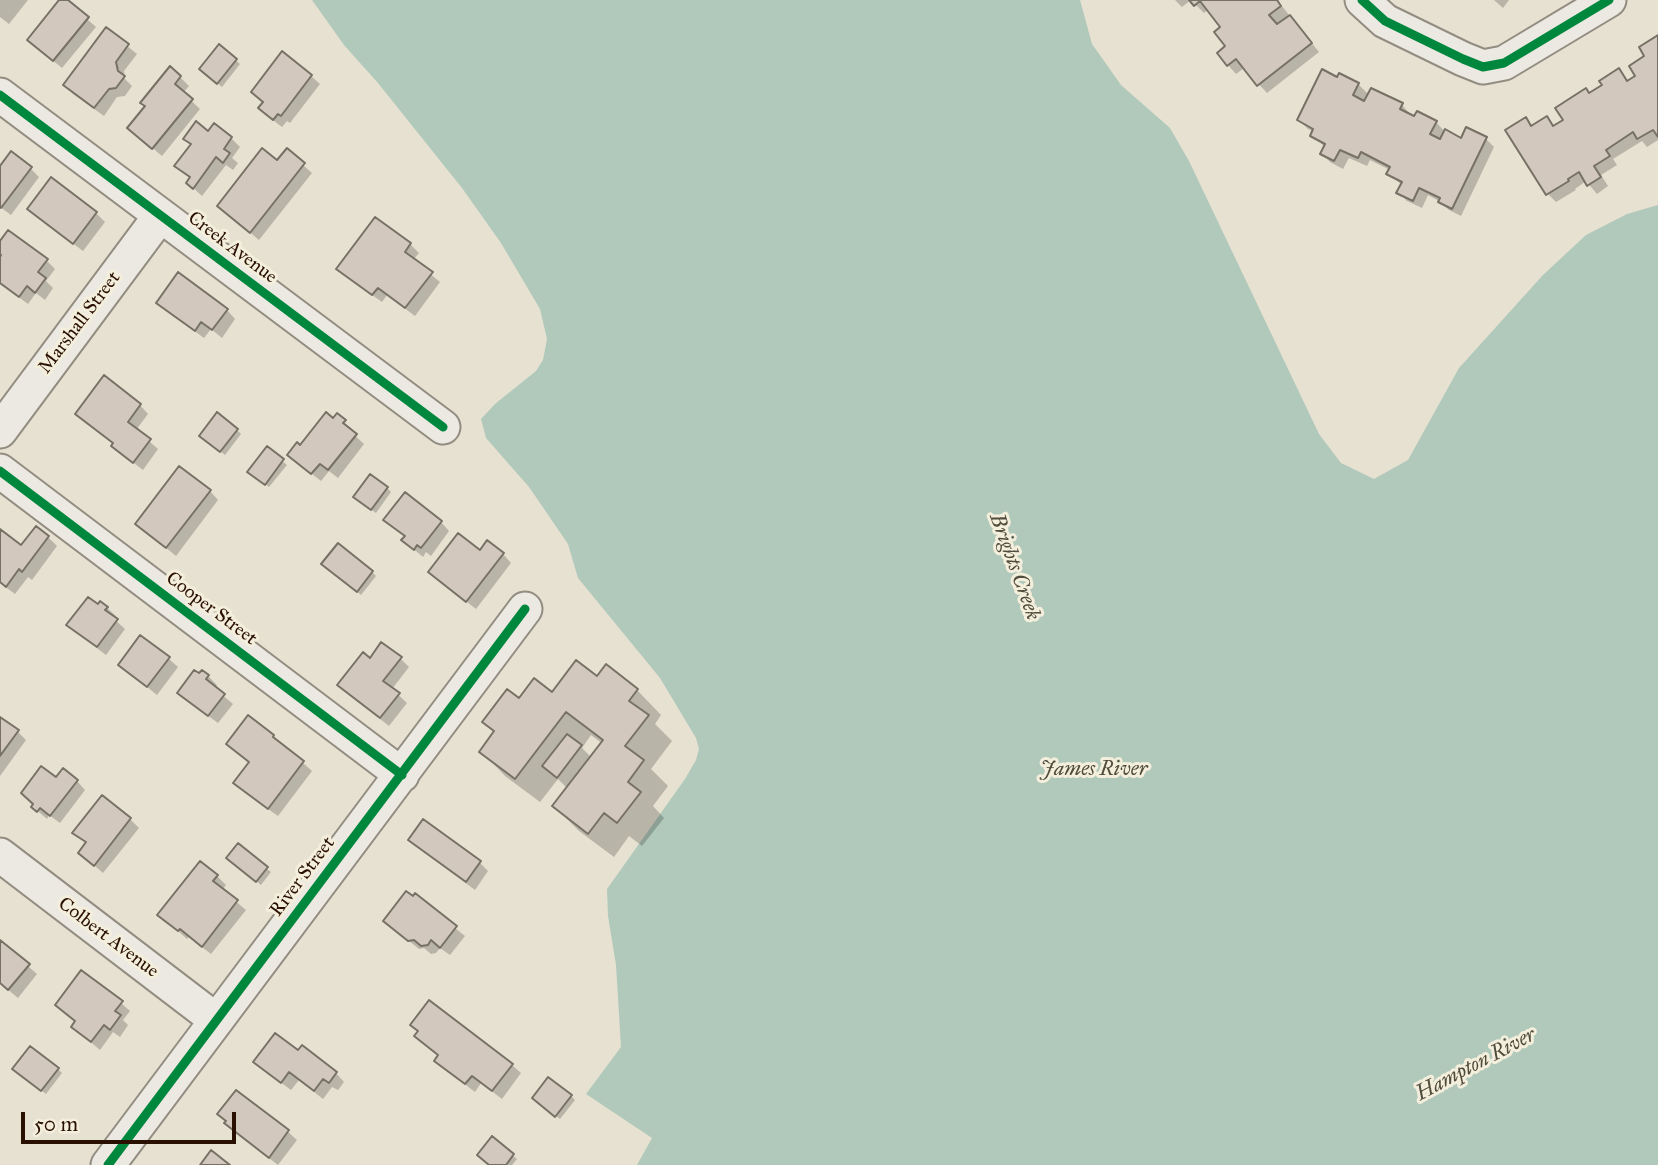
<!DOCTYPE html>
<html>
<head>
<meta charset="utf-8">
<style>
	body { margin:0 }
	#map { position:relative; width:1658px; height:1165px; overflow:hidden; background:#e6e1d1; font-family:"IM FELL Great Primer",serif }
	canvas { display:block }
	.scale { position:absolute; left:21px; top:1112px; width:215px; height:32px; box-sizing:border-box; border:4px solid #291000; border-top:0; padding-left:9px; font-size:21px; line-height:24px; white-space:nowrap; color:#291000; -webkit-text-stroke:5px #f4eedc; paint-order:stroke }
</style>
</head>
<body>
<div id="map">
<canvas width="1658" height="1165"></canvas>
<div class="scale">50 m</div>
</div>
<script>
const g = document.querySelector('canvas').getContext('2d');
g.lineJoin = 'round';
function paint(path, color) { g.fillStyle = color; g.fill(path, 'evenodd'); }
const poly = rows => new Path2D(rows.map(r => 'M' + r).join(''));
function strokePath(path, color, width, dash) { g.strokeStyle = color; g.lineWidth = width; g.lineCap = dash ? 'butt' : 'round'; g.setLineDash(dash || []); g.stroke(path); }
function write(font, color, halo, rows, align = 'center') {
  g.font = font + ' "IM FELL Great Primer",serif'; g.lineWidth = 6; g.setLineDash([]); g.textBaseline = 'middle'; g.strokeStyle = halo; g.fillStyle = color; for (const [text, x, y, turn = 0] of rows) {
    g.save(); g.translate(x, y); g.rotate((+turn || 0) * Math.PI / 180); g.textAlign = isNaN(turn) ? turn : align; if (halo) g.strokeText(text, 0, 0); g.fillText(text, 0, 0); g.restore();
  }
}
paint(poly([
	[312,0,1080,0,1092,44,1121,85,1170,128,1189,161,1319,434,1341,463,1374,479,1408,460,1459,368,1543,275,1586,235,1627,214,1658,205,1658,1165,637,1165,652,1138,586,1094,621,1047,616,965,608,916,607,889,685,779,696,760,699,749,696,738,660,678,578,578,568,544,529,487,486,438,481,419,495,404,536,371,543,360,547,339,540,309,501,243,462,188,378,83,344,45]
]), '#b1c9bb');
paint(poly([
	[0,0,28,0,9,24,0,17],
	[61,0,65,0,96,27,62,68,38,48],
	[1175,0,1191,0,1182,7],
	[1191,0,1277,0,1319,52,1267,93,1244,68,1236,74,1228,65,1228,47,1223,27,1209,9,1204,13],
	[1494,0,1509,0,1503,8],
	[106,29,137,54,124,71,125,79,132,86,125,96,117,97,104,116,73,94,65,85],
	[1658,37,1658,140,1647,147,1642,141,1613,159,1617,165,1601,175,1608,186,1597,194,1586,181,1575,189,1576,190,1556,202,1548,194,1525,119,1533,127,1547,118,1555,127,1565,121,1589,95,1604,85,1619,71,1629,82,1638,76],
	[219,46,240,64,222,87,205,73],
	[311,76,320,84,290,123,287,121,282,127,269,117],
	[180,77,189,86,183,93,200,109,162,156,129,128],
	[1338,79,1358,84,1369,95,1402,105,1410,114,1409,115,1436,122,1445,132,1462,140,1486,139,1494,147,1461,216,1449,210,1439,201,1428,195,1422,208,1407,201,1399,193,1402,185,1389,174,1390,170,1370,160,1367,166,1349,158,1343,169,1330,162,1322,154,1325,147,1312,135,1314,132,1308,129,1299,120],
	[231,138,240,147,232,158,238,163,233,170,226,165,202,196,188,183,191,179,177,166,192,145,185,139],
	[287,151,312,173,259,240,219,206,278,163],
	[30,168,39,177,11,215,0,207,0,169],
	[29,209,96,213,105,222,83,251,38,217],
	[8,232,47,261,55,269,46,281,53,288,45,300,36,293,28,304,0,283,0,260,3,256,0,253,0,244],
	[410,244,419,253,413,260,440,282,415,316,387,295,382,302,347,277],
	[159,302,227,310,235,319,222,338,211,329,204,338,167,311],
	[140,405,148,414,136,430,158,449,143,470,122,454,113,446,114,444,86,423,77,414],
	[337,416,353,430,351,432,364,444,338,478,329,471,321,481,298,463,300,447],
	[237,430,241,434,225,455,205,439],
	[267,449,287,465,269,487,254,475],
	[387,488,391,492,376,513,359,501],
	[210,491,218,500,176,556,137,524],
	[386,520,441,522,449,531,431,556,426,552,423,557,403,540,406,537],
	[0,532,22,548,48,537,57,546,32,580,28,577,15,594,0,583],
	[481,552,503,554,511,563,476,609,439,580],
	[328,568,372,572,376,576,361,595],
	[98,607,107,608,116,616,114,619,125,629,106,655,77,633],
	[140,637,169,659,178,667,157,695,120,665],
	[400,658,409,667,392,689,407,703,389,726,348,694,340,685,370,660],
	[208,676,217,685,214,688,233,704,218,723,188,701],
	[597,679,637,690,661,715,655,724,672,741,651,769,668,786,653,806,664,818,642,846,629,836,614,857,579,831,554,806,568,789,558,779,540,802,505,776,481,751,495,733,484,722,519,701,552,694],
	[591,735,603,744,592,758,582,748],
	[0,719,18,732,26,740,0,776],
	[273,736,312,771,278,816,244,792,236,783,250,763,228,744],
	[56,779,77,781,85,790,60,823,49,815,47,819,33,807],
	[130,819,139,828,103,873,80,853,87,844,75,833],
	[410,840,480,863,488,871,475,890,419,848],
	[238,846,271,872,261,885,232,862],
	[217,876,226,885,222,890,246,910,211,954,189,937,187,939,160,915],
	[415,896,465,936,450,955,440,948,436,953,431,954,424,948,419,949,385,921],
	[0,942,37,974,18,998,0,983],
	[121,1003,130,1011,123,1020,128,1025,120,1037,113,1032,100,1050,73,1027,77,1022,57,1005],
	[416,1036,512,1065,521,1073,502,1099,481,1083,475,1092,445,1069,436,1061,439,1056],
	[298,1053,336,1073,344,1082,338,1090,332,1087,323,1099,299,1080,291,1090,264,1070,255,1062],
	[58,1069,62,1073,46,1094,18,1073],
	[236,1092,288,1132,297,1140,278,1165,235,1132,227,1123],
	[571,1096,575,1100,560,1119,538,1102],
	[492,1139,517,1159,512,1165,491,1165]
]), '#0003');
const building = poly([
	[59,0,68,0,89,17,53,61,27,40,59,0],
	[1189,0,1277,0,1281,6,1269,15,1277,24,1290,15,1312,43,1257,86,1236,59,1227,66,1217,53,1225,46,1214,32,1220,27,1200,1,1194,6,1189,0],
	[106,27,129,44,116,62,118,71,125,76,116,88,109,89,94,108,63,85,106,27],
	[1658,35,1658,137,1653,130,1637,139,1633,132,1606,150,1610,156,1594,166,1601,177,1587,186,1579,172,1568,179,1569,181,1546,195,1505,130,1526,117,1531,126,1547,116,1553,126,1563,120,1555,108,1586,88,1589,93,1602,85,1599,81,1619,68,1627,81,1635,76,1629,66,1644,56,1639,47,1658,35],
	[219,44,237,59,217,84,199,69,219,44],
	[282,51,312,75,281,116,278,114,273,120,258,108,263,102,251,92,282,51],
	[170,66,181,76,175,84,193,99,152,149,127,128,145,106,140,103,170,66],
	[1322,69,1337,77,1339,73,1359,83,1353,95,1364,101,1371,88,1403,103,1400,109,1414,116,1417,111,1437,121,1430,134,1440,139,1445,129,1461,138,1466,127,1487,137,1452,209,1438,202,1440,198,1419,188,1413,201,1396,193,1402,182,1386,174,1390,167,1361,152,1358,158,1340,150,1334,161,1320,154,1325,144,1310,136,1313,129,1297,120,1322,69],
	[196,121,208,131,214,123,232,137,224,149,230,153,223,163,216,157,193,189,186,183,190,177,174,166,191,144,183,139,196,121],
	[262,148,277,160,287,148,305,163,250,233,217,206,262,148],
	[11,151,32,167,1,208,0,206,0,166,11,151],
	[51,177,97,212,73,244,27,209,51,177],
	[375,217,411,243,405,252,433,272,405,308,378,288,372,295,336,269,375,217],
	[8,230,48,259,38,272,46,278,35,293,27,286,19,297,0,283,0,257,1,255,0,254,0,241,8,230],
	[178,272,228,309,212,330,201,322,195,331,156,303,178,272],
	[104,375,141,404,128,422,151,439,133,463,111,446,113,443,75,414,104,375],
	[217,412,238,429,220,452,199,436,217,412],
	[326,412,333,418,337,413,346,420,343,423,357,434,328,470,320,464,311,474,287,455,297,442,300,445,326,412],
	[267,446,284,459,265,485,247,472,267,446],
	[179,466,211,490,166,548,135,524,179,466],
	[370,474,388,487,371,510,353,497,370,474],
	[405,492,442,521,421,548,417,545,414,550,401,540,405,536,383,520,405,492],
	[36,526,49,536,22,572,19,569,6,587,0,582,0,529,21,545,36,526],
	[458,533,480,550,487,540,504,553,466,602,428,572,458,533],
	[338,543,373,571,357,592,321,564,338,543],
	[88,597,98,604,100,601,108,607,105,610,118,619,97,647,66,625,88,597],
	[140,635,170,657,147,687,118,665,140,635],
	[381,642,402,657,383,681,400,693,380,718,337,685,363,652,370,658,381,642],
	[576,660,597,676,606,664,638,689,629,701,649,715,625,746,644,760,628,782,641,792,617,823,604,813,588,834,552,806,603,740,566,712,515,779,479,752,494,731,482,722,507,689,519,698,534,678,552,692,576,660],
	[194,670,199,673,202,670,209,675,206,679,225,694,208,716,177,693,194,670],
	[248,715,274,735,273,737,304,761,268,809,233,783,249,762,226,744,248,715],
	[0,717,19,730,0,756,0,717],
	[567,734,582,745,557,778,542,766,567,734],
	[41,766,56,777,63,768,78,780,50,816,40,808,37,812,31,807,33,804,21,793,41,766],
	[102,795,131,818,94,866,78,853,86,842,72,833,102,795],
	[423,819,481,861,466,882,408,840,423,819],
	[238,843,268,867,256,882,226,858,238,843],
	[200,861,218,875,213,881,238,900,202,947,180,929,178,931,157,915,200,861],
	[406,891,413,896,415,893,457,926,440,948,431,940,428,945,421,946,414,940,408,941,383,921,406,891],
	[0,940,30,964,8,990,0,983,0,940],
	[81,970,123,1001,115,1011,121,1015,110,1030,104,1025,91,1042,71,1027,75,1021,55,1005,81,970],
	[429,1000,513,1064,492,1091,472,1076,465,1084,434,1061,438,1055,414,1036,418,1031,410,1025,429,1000],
	[275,1033,298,1050,302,1045,337,1072,329,1083,323,1079,314,1091,289,1072,281,1083,253,1062,275,1033],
	[30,1046,59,1068,41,1091,12,1069,30,1046],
	[548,1077,572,1095,555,1117,532,1098,548,1077],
	[236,1090,289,1130,269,1158,224,1123,226,1121,217,1114,236,1090],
	[492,1136,514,1154,506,1165,489,1165,477,1155,492,1136],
	[211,1150,230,1165,200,1165,211,1150]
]);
paint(building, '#d3c8be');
strokePath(building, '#777065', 2);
const street = poly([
	[1362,0,1385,21,1463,59,1483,67,1504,63,1609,0],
	[0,95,443,427],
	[0,431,160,216],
	[0,471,402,775],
	[0,855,216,1020],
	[108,1165,525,609]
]);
strokePath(street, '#928c81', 37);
strokePath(street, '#ebe9e1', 33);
strokePath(poly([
	[1362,0,1385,21,1463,59,1483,67,1504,63,1609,0],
	[0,95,443,427],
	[0,471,402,775],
	[108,1165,525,609]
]), '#00873e', 9);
write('19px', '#291000', '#f4eedc', [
	["Creek Avenue",232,248,37],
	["Marshall Street",80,323,-53],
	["Cooper Street",211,609,37],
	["River Street",303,877,-53],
	["Colbert Avenue",108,938,37]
]);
write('italic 21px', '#514d3e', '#f4eedc', [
	["Brights Creek",1014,567,70],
	["James River",1094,770],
	["Hampton River",1476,1065,-28]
]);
</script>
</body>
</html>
